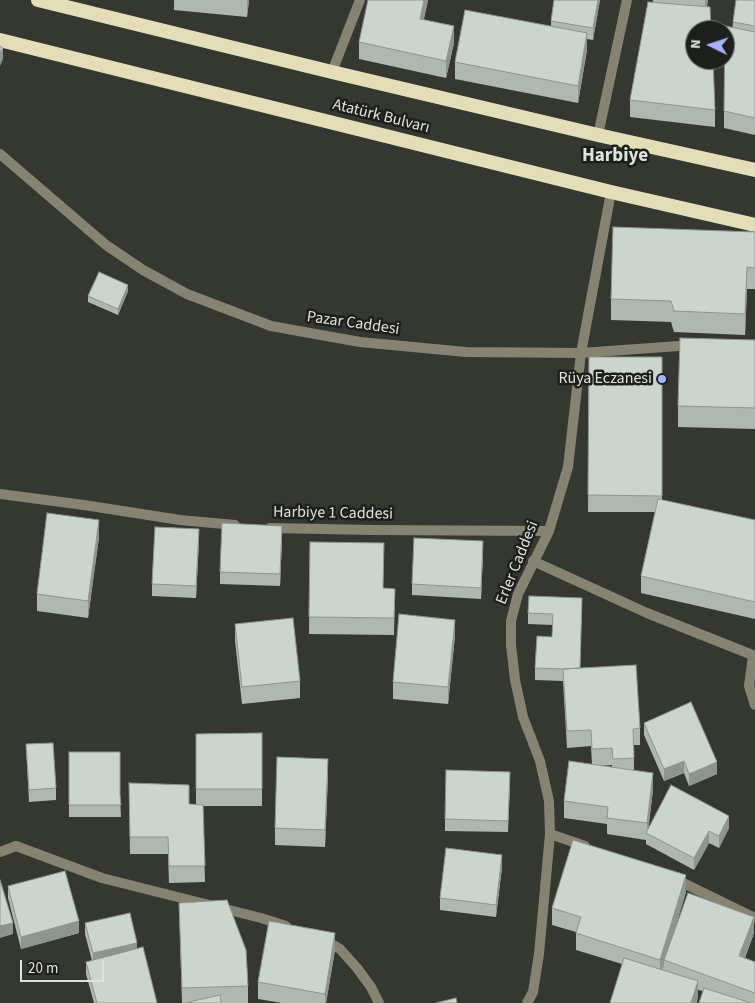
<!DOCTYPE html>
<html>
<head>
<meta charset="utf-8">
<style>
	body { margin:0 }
	#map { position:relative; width:755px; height:1003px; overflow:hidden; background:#353831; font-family:"Source Sans 3",sans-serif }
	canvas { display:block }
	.north { position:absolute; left:685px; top:20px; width:50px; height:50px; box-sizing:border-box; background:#1d1f1c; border:1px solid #6b6d6a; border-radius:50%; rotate:274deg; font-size:14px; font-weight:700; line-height:20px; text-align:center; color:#e1e3df }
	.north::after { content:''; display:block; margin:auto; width:18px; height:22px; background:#aab0fb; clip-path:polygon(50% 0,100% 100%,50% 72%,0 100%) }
	.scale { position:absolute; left:20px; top:960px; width:84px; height:22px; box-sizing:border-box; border:2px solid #e1e3df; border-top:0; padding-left:6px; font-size:15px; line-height:18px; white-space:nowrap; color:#e1e3df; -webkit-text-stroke:4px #1d1f1c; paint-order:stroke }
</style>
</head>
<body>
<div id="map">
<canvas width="755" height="1003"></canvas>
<div class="north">N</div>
<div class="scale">20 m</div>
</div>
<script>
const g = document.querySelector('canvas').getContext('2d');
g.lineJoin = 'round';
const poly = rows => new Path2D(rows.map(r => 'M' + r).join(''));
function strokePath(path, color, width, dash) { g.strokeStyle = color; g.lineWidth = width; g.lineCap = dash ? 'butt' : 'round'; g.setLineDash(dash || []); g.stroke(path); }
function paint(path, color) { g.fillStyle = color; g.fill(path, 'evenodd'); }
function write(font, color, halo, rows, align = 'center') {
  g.font = font + ' "Source Sans 3",sans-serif'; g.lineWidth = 5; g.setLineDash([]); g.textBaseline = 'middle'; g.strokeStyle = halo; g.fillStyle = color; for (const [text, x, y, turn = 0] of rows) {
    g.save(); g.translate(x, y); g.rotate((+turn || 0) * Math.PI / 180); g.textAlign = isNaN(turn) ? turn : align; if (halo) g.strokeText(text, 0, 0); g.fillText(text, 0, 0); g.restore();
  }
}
strokePath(poly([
	[332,72,360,0],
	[598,135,627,0],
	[533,561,647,613,755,656],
	[753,656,749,686,755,705],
	[550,834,585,846],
	[0,852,16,846,102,878,261,918,286,926],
	[673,878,755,918],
	[325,940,340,949,357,968,371,987,379,1003]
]), '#868373', 10);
strokePath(poly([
	[0,154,106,245,143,270,187,294,271,326,360,342,466,352,581,353,693,345],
	[0,494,84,505,180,520,235,525],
	[270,528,372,530,549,531],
	[527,1003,533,992,539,954,550,834,549,801,540,761,523,717,515,680,511,645,511,621,518,594,549,531,568,467,581,353,611,192]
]), '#868373', 10);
strokePath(poly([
	[38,0,332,72,598,135,755,170],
	[0,40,611,192,755,225]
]), '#e4deb8', 14);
paint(poly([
	[174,0,249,0,247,17,174,10],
	[428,0,424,19,454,43,446,78,359,59,359,42],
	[554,0,600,0,593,40,587,39,587,50,578,103,455,79,455,62,551,26,551,21],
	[653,0,708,0,707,7,715,110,715,127,630,117,630,100],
	[755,0,755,135,724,128,724,111,733,22],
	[755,232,755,289,747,289,745,335,674,332,671,322,611,320,611,299],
	[128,291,118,315,88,302,88,296],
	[755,340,755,429,678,427,678,406],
	[589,357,662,357,662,500,755,520,755,619,641,593,641,576,655,512,588,512],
	[99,537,88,618,37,611,37,594],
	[282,538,280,586,220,584,220,572],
	[199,541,196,598,152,596,152,584],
	[310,542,384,588,395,589,394,635,309,634],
	[483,553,481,599,412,595,412,584],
	[582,598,580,668,640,728,640,745,634,745,634,770,653,790,648,829,729,828,719,848,709,843,694,870,646,844,646,840,607,834,607,824,564,818,564,801,592,765,591,746,567,748,563,681,535,680,535,668,552,637,553,625,528,624,528,613],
	[612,765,612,767,600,766],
	[235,624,300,681,300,698,242,704,235,641],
	[455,636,448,704,393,699,393,682],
	[644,723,717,774,689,786,684,773,664,781,644,735],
	[262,733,262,806,203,806,205,882,169,883,168,854,130,854,129,783,189,804,196,804,196,734],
	[26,744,56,788,56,800,29,802],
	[69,752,120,797,121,817,69,817],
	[328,776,325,847,275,845,275,828],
	[510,784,508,832,445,831,445,819],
	[502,867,496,917,440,910,440,898],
	[8,886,79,933,21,949,8,898],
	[686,892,673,935,754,933,745,958,755,962,755,1003,699,1003,703,991,698,990,698,998,622,964,576,950,576,932,552,925,552,908],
	[179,903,248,986,248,1003,256,1003,182,1003],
	[85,923,137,949,157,1003,94,1003,86,974,86,962,92,961,85,934],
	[335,950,326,1003,282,1003,258,999,258,982]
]), '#afb7b1');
paint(poly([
	[247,0,249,0,247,17],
	[424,0,428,0,420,36,420,19],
	[598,0,600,0,593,40,593,28],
	[706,0,708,0,705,13,705,2],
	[454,26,454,43,446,78,446,61],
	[587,33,587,50,578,103,578,86],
	[3,48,3,59,0,66,0,54],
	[747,267,747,289,745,335,745,314],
	[128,285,128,291,118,315,118,309],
	[99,520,99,537,88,618,88,601],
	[282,526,282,538,280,586,280,574],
	[199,529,199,541,196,598,196,586],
	[483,541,483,553,481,599,481,588],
	[455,620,455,636,448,704,448,687],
	[328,759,328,776,325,847,325,830],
	[684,761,684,773,664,781,664,769],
	[717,762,717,774,689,786,689,774],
	[653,773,653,790,648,833,647,833,647,823],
	[729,816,729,828,719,848,719,836],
	[709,831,709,843,694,870,694,858],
	[502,855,502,867,496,917,496,905],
	[686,875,686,892,665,961,664,960,664,965,660,976,660,960],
	[754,917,754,933,739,973,739,956],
	[79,921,79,933,21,949,21,937],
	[13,923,13,934,0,938,0,926],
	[335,933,335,950,326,1003,325,1003,325,994],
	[137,943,137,955,93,965,93,953],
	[698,981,698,998,697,1003,691,1003]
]), '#8e9590');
const building = poly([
	[368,0,424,0,420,19,454,26,446,61,359,42,368,0],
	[554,0,598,0,593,28,551,21,554,0],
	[736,0,755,0,755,26,733,22,736,0],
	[648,2,710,7,711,30,695,30,695,60,713,60,715,110,630,100,648,2],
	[465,10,587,33,578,86,455,62,465,10],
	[725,26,755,32,755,118,724,111,725,26],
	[0,46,3,48,0,54,0,46],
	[613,227,755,232,755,268,747,267,745,314,674,311,671,301,611,299,613,227],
	[99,272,128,285,118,309,88,296,99,272],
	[680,338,755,340,755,408,678,406,680,338],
	[589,357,662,357,662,496,588,495,589,357],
	[658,499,755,520,755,602,641,576,658,499],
	[47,513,99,520,88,601,37,594,47,513],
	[222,523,282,526,280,574,220,572,222,523],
	[155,527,199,529,196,586,152,584,155,527],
	[414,538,483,541,481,588,412,584,414,538],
	[310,542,384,543,383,588,395,589,394,618,309,617,310,542],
	[529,596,582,598,580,668,564,669,535,668,537,636,552,637,553,614,528,613,529,596],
	[399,614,455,620,448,687,393,682,399,614],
	[293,618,300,681,242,687,235,624,293,618],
	[636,665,640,728,633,729,634,758,613,759,612,748,592,749,591,730,567,731,563,669,636,665],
	[691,702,717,762,689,774,684,761,664,769,644,723,691,702],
	[262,733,262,789,196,789,196,734,262,733],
	[53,743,56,788,29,790,26,744,53,743],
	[69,752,120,752,120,795,121,805,69,805,69,752],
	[277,757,328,759,325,830,275,828,277,757],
	[569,761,653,773,647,823,607,818,608,807,564,801,569,761],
	[446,770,510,772,508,821,445,819,446,770],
	[129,783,189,785,189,804,203,805,205,866,169,866,168,837,130,837,129,783],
	[671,785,729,816,719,836,709,831,694,858,646,833,671,785],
	[573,840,686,875,660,960,576,933,581,917,552,908,573,840],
	[446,848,502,855,496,905,440,898,446,848],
	[65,871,79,921,21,937,8,886,65,871],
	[0,880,13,923,0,926,0,880],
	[688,893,754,917,739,956,755,962,755,993,664,960,688,893],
	[227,900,246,950,248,986,182,988,179,903,227,900],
	[130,913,137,943,93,953,85,923,130,913],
	[269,921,335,933,325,994,258,982,269,921],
	[143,947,157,1003,97,1003,86,962,143,947],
	[624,958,698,981,691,1003,610,1003,624,958],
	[704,988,751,1003,699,1003,704,988],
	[220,995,221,1003,185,1003,220,995],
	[456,998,457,1003,436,1003,456,998]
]);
paint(building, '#cbd5ce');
strokePath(building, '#8e9590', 1);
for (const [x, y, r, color] of [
	[662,379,5,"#aab0fb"]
]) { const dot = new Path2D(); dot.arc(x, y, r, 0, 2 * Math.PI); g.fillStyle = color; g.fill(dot); strokePath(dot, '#1d1f1c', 2); }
write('16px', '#e1e3df', '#1d1f1c', [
	["Atatürk Bulvarı",381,117,14],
	["Pazar Caddesi",353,324,8],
	["Harbiye 1 Caddesi",333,514,1],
	["Erler Caddesi",518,563,-68]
]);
write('16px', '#e1e3df', '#1d1f1c', [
	["Rüya Eczanesi",652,379]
], 'right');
write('bold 19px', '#e0e4db', '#1d1f1c', [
	["Harbiye",615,157]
]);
</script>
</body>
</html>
